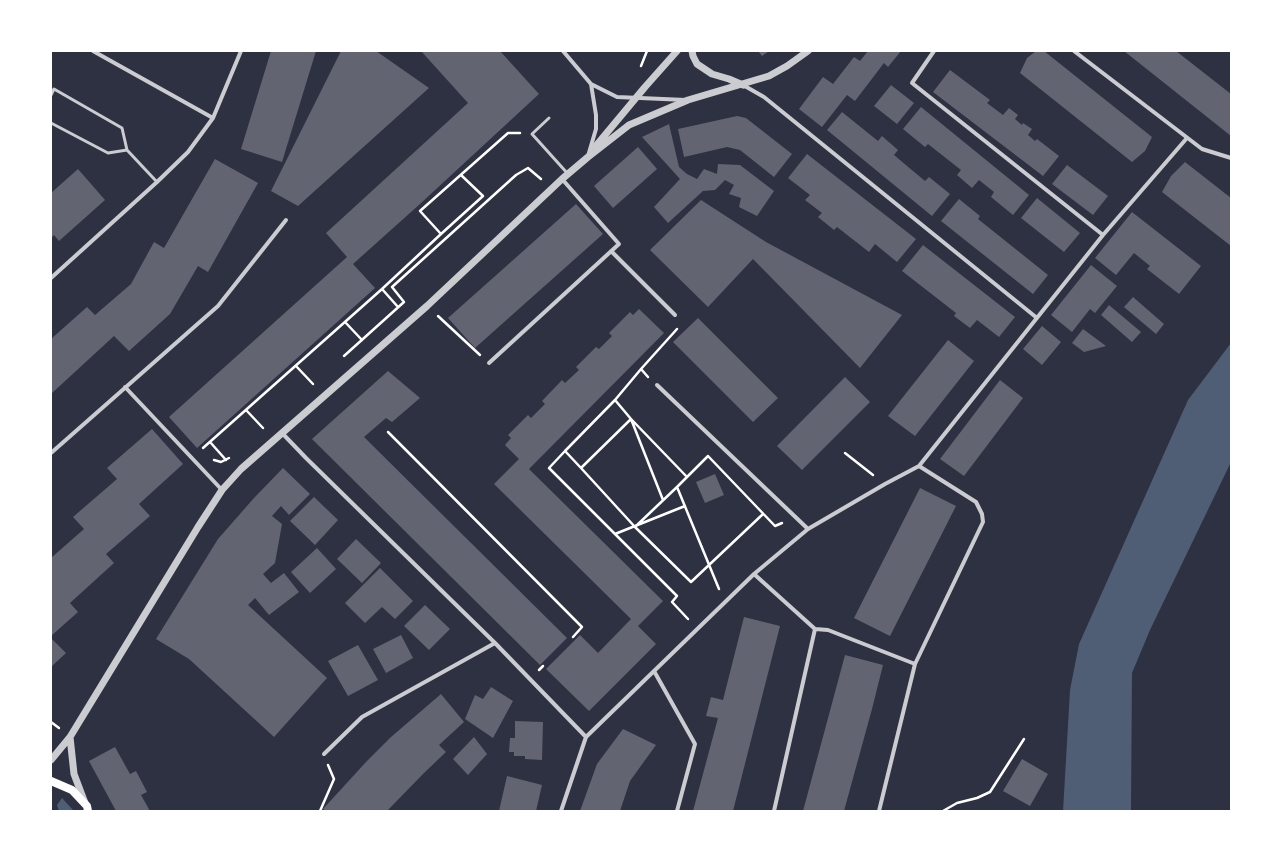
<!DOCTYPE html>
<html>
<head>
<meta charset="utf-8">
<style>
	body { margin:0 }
	#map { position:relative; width:1282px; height:862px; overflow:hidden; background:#2d3142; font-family:"Crimson Pro",serif }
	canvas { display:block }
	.frame { position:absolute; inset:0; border:52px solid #fff; pointer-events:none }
</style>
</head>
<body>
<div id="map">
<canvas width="1282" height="862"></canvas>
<div class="frame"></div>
</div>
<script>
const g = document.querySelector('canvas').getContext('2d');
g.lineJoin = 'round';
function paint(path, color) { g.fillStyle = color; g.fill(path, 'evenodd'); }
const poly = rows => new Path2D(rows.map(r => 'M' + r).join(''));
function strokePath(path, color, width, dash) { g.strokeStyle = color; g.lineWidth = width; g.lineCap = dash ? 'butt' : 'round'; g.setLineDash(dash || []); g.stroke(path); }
paint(poly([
	[1231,343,1231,462,1150,630,1132,673,1131,811,1063,811,1070,690,1079,644,1188,400],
	[62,798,73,810,73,811,59,811,57,805]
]), '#4f5d75');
paint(poly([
	[271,51,316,51,282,162,241,149],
	[341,51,376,51,429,88,298,206,271,191],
	[421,51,500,51,539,94,420,204,353,264,375,288,197,448,169,417,347,257,326,233,468,103],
	[758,51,769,51,762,56],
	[868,51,901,51,888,67,884,63,855,101,847,95,822,127,799,109,823,77,833,84,854,57,860,61],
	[1036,51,1044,51,1152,137,1145,151,1132,162,1020,73,1027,58],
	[1124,51,1176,51,1231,94,1231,136],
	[950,70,990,100,987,103,1003,115,1009,108,1018,115,1015,119,1022,125,1023,123,1032,129,1028,135,1035,141,1037,139,1059,156,1043,176,933,92],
	[891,85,914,103,897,124,874,106],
	[921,107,1029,195,1013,215,991,197,994,192,979,180,972,188,957,175,961,170,928,144,925,147,903,129],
	[842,112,878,141,882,136,898,150,894,155,925,181,929,177,950,194,932,216,827,130],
	[737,116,746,118,792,154,774,177,740,150,727,147,684,157,678,129],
	[669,124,679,167,687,174,697,179,704,169,717,174,718,164,740,165,774,191,757,216,739,207,741,198,729,194,734,185,725,180,715,190,703,191,668,223,654,207,680,179,642,137],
	[638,147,657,169,613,208,594,186],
	[807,154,916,239,897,262,875,244,869,252,837,227,834,230,818,217,822,213,805,200,810,195,788,178],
	[215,159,258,183,208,272,198,266,170,314,129,351,114,336,51,394,51,339,87,307,95,315,131,284,154,242,164,248],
	[1185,162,1231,198,1231,246,1162,192,1171,176],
	[1067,165,1108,196,1093,215,1052,184],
	[78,169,105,200,59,241,54,235,51,238,51,193],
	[1037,198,1080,233,1064,252,1021,218],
	[959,199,980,216,978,219,1048,275,1033,294,941,221],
	[701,200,766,242,902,315,860,368,753,259,708,307,650,250],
	[576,204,603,234,475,348,448,318],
	[1132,212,1201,266,1179,294,1147,269,1150,266,1134,253,1116,275,1095,258],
	[923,245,1015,317,999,337,977,320,970,328,954,316,956,313,902,271],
	[1091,265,1117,286,1095,313,1090,309,1072,332,1051,315],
	[1133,297,1164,324,1156,334,1124,307],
	[1109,305,1141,332,1132,342,1101,315],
	[639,309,664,333,529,469,663,601,638,626,656,644,589,711,546,669,580,635,598,653,631,619,494,484,519,459,505,445,511,438,508,435,528,415,531,418,545,404,542,401,562,380,565,383,579,370,576,367,596,347,599,349,612,336,609,333,630,312,633,315],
	[698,318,778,398,753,422,673,342],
	[1042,326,1061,342,1042,365,1023,349],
	[1083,329,1106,346,1084,352,1072,343],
	[948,340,974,361,915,436,888,416],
	[388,371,420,398,392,422,386,418,364,437,567,638,540,665,312,439],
	[845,377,870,402,802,470,777,446],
	[1000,380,1023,398,964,476,940,459],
	[152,429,183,464,139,504,150,516,106,554,114,563,70,603,78,612,51,636,51,558,84,529,73,517,117,479,107,468],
	[283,468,310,494,289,515,281,506,272,516,282,524,275,563,263,574,271,583,284,573,299,592,269,615,255,598,248,605,327,678,274,737,189,659,156,639,218,539,254,498],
	[715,474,724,495,705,503,696,482],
	[920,488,956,506,890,636,854,618],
	[314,497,338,520,315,545,290,521],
	[356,539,381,563,362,583,337,559],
	[317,548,336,569,310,593,291,572],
	[380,568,413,601,395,619,382,607,365,623,345,603],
	[425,605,450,629,429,650,404,626],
	[744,617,780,626,733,811,693,811,718,718,706,716,711,697,723,700],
	[401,635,413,658,386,673,373,649],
	[51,638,66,653,51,667],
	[358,645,378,680,348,696,328,661],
	[845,655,883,665,872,709,844,811,803,811],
	[491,687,513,701,493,738,465,719,475,695,483,699],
	[441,694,464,722,439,745,446,752,424,773,387,811,326,811,323,809,366,762,391,737],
	[515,721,543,722,542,760,525,759,525,756,514,756,514,752,509,752,510,738,515,738],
	[623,729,656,745,630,781,620,811,580,811,597,764],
	[474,737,487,754,468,775,453,759],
	[115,747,130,774,136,771,147,792,141,795,150,811,116,811,89,761],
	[1022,759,1048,774,1030,806,1003,791],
	[507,776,542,785,536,811,499,811]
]), '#626471');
strokePath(poly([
	[641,66,647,51],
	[441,234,483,196,461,175],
	[382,289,398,307],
	[438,316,480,355],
	[345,322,362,340],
	[344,356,404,302,392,287,516,175,528,168,541,179],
	[296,366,313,384],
	[641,369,615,400,631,419,687,477],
	[648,377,641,369,677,329],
	[246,410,263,428],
	[388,432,582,627,573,637],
	[210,442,226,460],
	[203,448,382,289,441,234,420,211,508,133,520,133],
	[565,451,549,468,677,596,672,602,688,619],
	[845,453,873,475],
	[214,460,221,462,229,458],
	[581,468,565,451,615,400],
	[663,500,631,419,581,468,635,527,677,487],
	[635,527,691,582,763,514],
	[615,534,685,506],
	[719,589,677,487,708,456,775,526,782,523],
	[539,670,543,666],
	[51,722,59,728],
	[320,811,334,779,328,765],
	[943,811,957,803,977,798,990,792,1024,739]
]), '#fff', 2.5);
strokePath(poly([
	[51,95,54,89,122,128,127,150,157,182],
	[549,118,532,134,568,174],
	[51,123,108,153,127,150]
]), '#caccd0', 3);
strokePath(poly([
	[93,51,213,118],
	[563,51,591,84,617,97,686,100],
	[934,51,912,83,1103,235],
	[1074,51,1202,149,1231,158],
	[743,85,764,97,1037,318],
	[588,156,596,129,596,115,591,84],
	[611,251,675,315],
	[51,278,157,182,188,152,213,118,241,51],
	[489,363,619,244,562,179],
	[657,385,808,529],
	[125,387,222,490],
	[282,433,306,458,495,643,586,737],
	[51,453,218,306,286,220],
	[754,574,815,629,828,630,915,664],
	[654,671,695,744,677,811],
	[324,754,362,717,495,643],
	[561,811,586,737,754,574,808,529,885,484,919,466,1103,235,1187,138],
	[774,811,815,629],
	[879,811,915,664,983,522,982,514,976,502,919,466]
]), '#caccd0', 4);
strokePath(poly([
	[692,51,693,56,697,64,712,74,729,79,743,85],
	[595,147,645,87,677,51],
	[70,737,74,774,85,803],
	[51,760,70,737,198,527,222,490,241,469,427,306,562,179,588,157,629,125,688,100,769,76,787,66,808,51]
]), '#caccd0', 7);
strokePath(poly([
	[51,781,72,790,87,806,88,811]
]), '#fff', 8);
</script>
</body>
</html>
